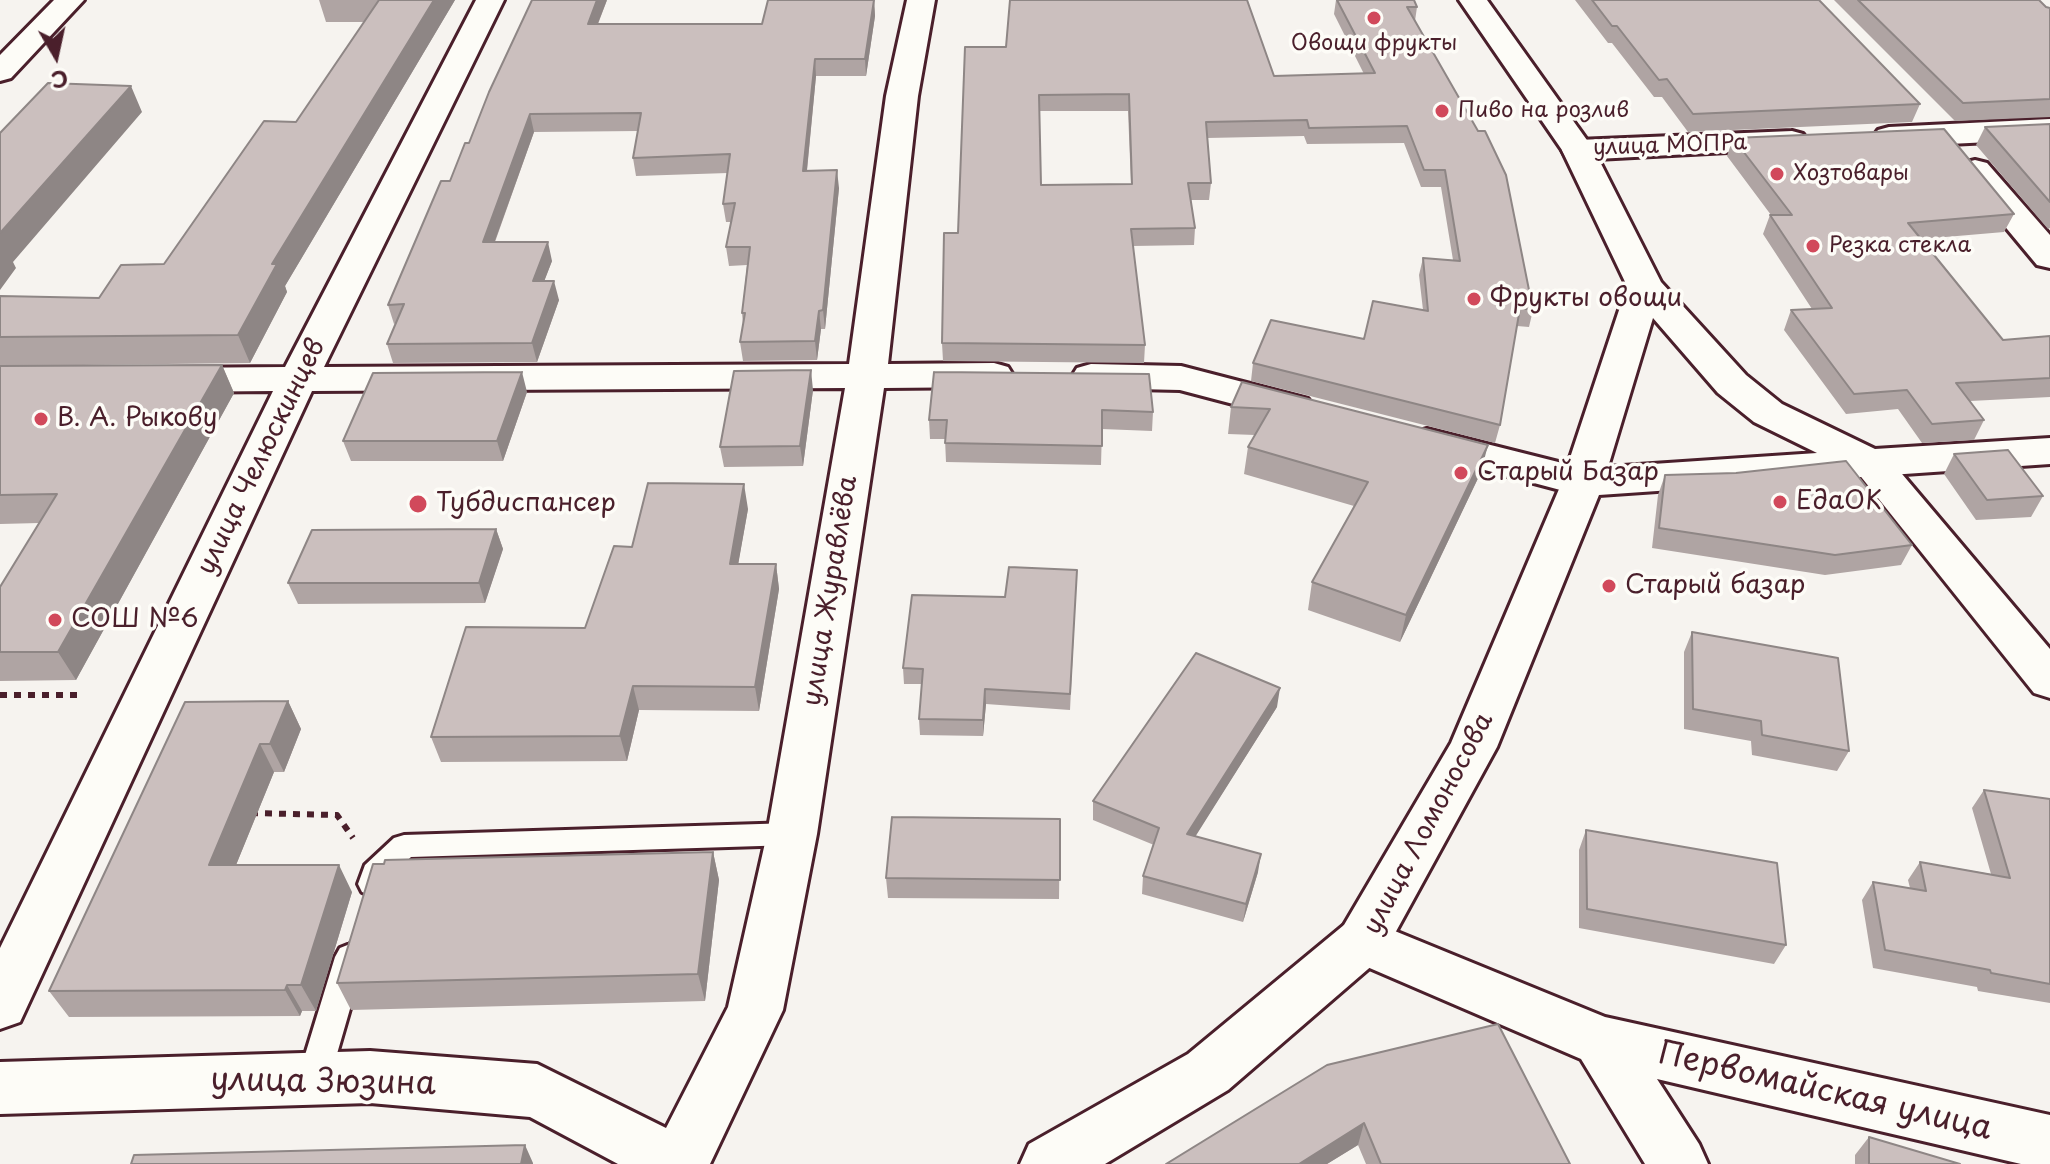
<!DOCTYPE html>
<html>
<head>
<meta charset="utf-8">
<style>
	body { margin:0 }
	#map { position:relative; width:2050px; height:1164px; overflow:hidden; background:#f6f3ef; font-family:"Playpen Sans",sans-serif }
	canvas { display:block }
	.north { position:absolute; left:16px; top:16px; width:80px; height:80px; -webkit-text-stroke:6px #fdfcf7; paint-order:stroke; rotate:171deg; font-size:22px; font-weight:700; line-height:32px; text-align:center; color:#4a1f2b }
	.north::after { content:''; display:block; margin:auto; width:28px; height:36px; background:#4a1f2b; clip-path:polygon(50% 0,100% 100%,50% 72%,0 100%) }
</style>
</head>
<body>
<div id="map">
<canvas width="2050" height="1164"></canvas>
<div class="north">С</div>
</div>
<script>
const g = document.querySelector('canvas').getContext('2d');
g.lineJoin = 'round';
const poly = rows => new Path2D(rows.map(r => 'M' + r).join(''));
function strokePath(path, color, width, dash) { g.strokeStyle = color; g.lineWidth = width; g.lineCap = dash ? 'butt' : 'round'; g.setLineDash(dash || []); g.stroke(path); }
function paint(path, color) { g.fillStyle = color; g.fill(path, 'evenodd'); }
function write(font, color, halo, rows, align = 'center') {
  g.font = font + ' "Playpen Sans",sans-serif'; g.lineWidth = 7; g.setLineDash([]); g.textBaseline = 'middle'; g.strokeStyle = halo; g.fillStyle = color; for (const [text, x, y, turn = 0] of rows) {
    g.save(); g.translate(x, y); g.rotate((+turn || 0) * Math.PI / 180); g.textAlign = isNaN(turn) ? turn : align; if (halo) g.strokeText(text, 0, 0); g.fillText(text, 0, 0); g.restore();
  }
}
const lane = poly([
	[792,823,802,826,806,834,802,842,792,845,411,857,388,879,382,892,372,896,362,892,358,884,365,865,394,838,404,835,792,823],
	[350,944,360,948,365,957,330,1078,325,1088,314,1092,303,1088,298,1078,335,957,340,948,350,944]
]);
const street = poly([
	[54,0,84,0,11,78,0,81,0,55,54,0],
	[476,0,504,0,324,367,849,364,886,96,907,0,935,0,918,96,888,364,994,363,1008,367,1013,375,1008,383,994,387,884,388,817,834,783,1010,710,1164,618,1164,530,1117,370,1103,0,1114,0,1062,370,1051,537,1064,666,1128,728,1007,767,834,845,388,312,391,20,1022,0,1029,0,948,273,391,167,392,153,388,148,380,153,372,167,368,285,367,476,0],
	[2050,119,2050,139,1889,147,1878,144,1873,137,1878,130,1889,127,2050,119],
	[1792,131,1803,134,1808,141,1803,148,1578,160,1566,157,1562,150,1566,143,1578,140,1792,131],
	[1975,160,1987,163,2050,235,2050,268,2037,265,1958,170,1963,163,1975,160],
	[1091,364,1181,366,1308,399,1314,408,1308,417,1294,420,1180,390,1091,388,1077,384,1072,376,1077,368,1091,364],
	[1427,429,1598,472,1604,482,1598,492,1583,496,1413,451,1407,442,1413,433,1427,429],
	[1872,451,1886,455,2050,649,2050,698,2034,693,1858,473,1852,464,1858,455,1872,451],
	[1363,918,1605,1017,2050,1115,2050,1164,2021,1164,1657,1079,1699,1144,1708,1164,1645,1164,1581,1059,1344,957,1336,941,1344,925,1363,918]
]);
const secondary = poly([
	[1459,0,1487,0,1594,150,1661,282,1746,375,1782,404,1875,449,2050,438,2050,464,1599,495,1497,747,1382,957,1228,1090,1105,1164,1020,1164,1029,1144,1188,1054,1344,925,1451,743,1562,482,1627,286,1562,150,1459,0],
	[1653,318,1718,393,1754,422,1817,453,1608,467,1653,318]
]);
strokePath(lane, '#4a1f2b', 6);
strokePath(street, '#4a1f2b', 6);
strokePath(secondary, '#4a1f2b', 6);
strokePath(poly([
	[0,695,81,695],
	[251,813,337,815,353,838]
]), '#4a1f2b', 6, [7, 7]);
paint(lane, '#fdfcf7');
paint(street, '#fdfcf7');
paint(secondary, '#fdfcf7');
paint(poly([
	[319,0,455,0,285,286,287,292,250,363,0,366,0,296,99,298,164,264,296,122,364,22,326,22],
	[607,0,598,24,762,24,874,0,875,16,866,76,816,76,807,171,839,188,825,329,821,329,817,360,743,361,740,342,743,324,742,313,747,265,729,266,726,247,731,222,726,222,723,204,728,173,636,176,633,158,638,131,534,132,495,242,552,261,544,281,559,300,537,362,393,363,387,344,396,323,394,324,388,305,469,143],
	[1336,0,1414,0,1417,7,1415,21,1533,310,1529,327,1517,326,1500,425,1495,443,1251,381,1253,363,1364,339,1423,310,1419,275,1423,258,1453,260,1441,187,1421,187,1404,143,1307,144,1304,136,1207,138,1211,183,1209,200,1191,200,1195,228,1194,245,1133,246,1145,345,1144,363,943,361,942,343,958,233,965,47,1274,76,1364,74,1334,14],
	[1039,111,1128,111,1131,184,1041,185],
	[1575,0,1819,0,1920,104,1912,122,1688,132,1662,97,1654,97,1612,43,1608,43],
	[1834,0,2039,0,2046,7,2050,8,2050,117,1955,121],
	[2050,124,2050,228,2048,229,1976,145,1985,127],
	[1733,138,2014,214,2004,232,1922,239,2003,340,2050,336,2050,397,1970,401,1984,420,1974,440,1922,443,1898,409,1846,414,1784,330,1791,310,1812,309,1763,234,1770,215,1771,215,1727,156],
	[222,365,234,393,76,680,0,681,0,587,39,523,0,524,0,366],
	[934,372,1153,412,1152,431,1102,429,1101,465,946,462,945,439,930,439,929,420],
	[1242,382,1481,472,1400,642,1308,610,1312,582,1354,506,1244,474,1248,447,1255,435,1228,434,1231,407],
	[813,390,803,466,724,467,720,447],
	[527,392,503,461,351,461,343,441],
	[1954,454,2043,496,2031,517,1976,520,1944,474],
	[1736,473,1912,545,1901,565,1825,575,1652,548,1658,495,1665,475],
	[748,509,738,564,776,564,779,589,759,711,639,710,627,761,441,762,431,737,585,628,632,547],
	[496,529,503,549,485,603,298,604,288,583],
	[1077,570,1070,710,986,704,983,736,920,735,919,719,922,684,904,684,903,668,1005,597],
	[1692,632,1849,751,1837,771,1752,755,1751,741,1684,729,1684,652],
	[288,701,301,729,284,772,274,772,236,865,352,892,316,1011,302,1011,300,1016,69,1017,49,991],
	[1277,707,1195,836,1258,872,1243,922,1142,894,1143,876,1154,845,1093,820,1093,801],
	[1984,790,2050,799,2050,1003,1978,991,1977,987,1873,968,1862,900,1873,882,1910,888,1908,880,1920,862,1991,874,1972,808],
	[1060,819,1059,899,888,898,886,878],
	[1586,830,1786,945,1774,964,1579,928,1579,850],
	[713,852,719,880,705,1001,351,1010,337,983],
	[1327,1065,1570,1164,1366,1164,1358,1145,1327,1164,1166,1164],
	[1869,1137,1960,1164,1855,1164,1855,1155]
]), '#afa4a3');
paint(poly([
	[434,0,455,0,285,286,287,292,250,363,238,335,272,264],
	[597,0,607,0,591,41,588,24],
	[874,0,875,16,866,76,865,59],
	[815,59,816,76,805,189,803,171],
	[131,86,142,112,13,262,16,268,0,290,0,233],
	[530,114,534,132,488,260,483,242],
	[837,170,839,188,825,329,823,310],
	[548,242,552,261,537,300,533,281],
	[554,281,559,300,537,362,532,343],
	[819,311,821,329,817,360,815,341],
	[222,365,234,393,76,680,58,652],
	[811,370,813,390,803,466,800,446],
	[522,372,527,392,503,461,497,441],
	[1488,445,1481,472,1400,642,1406,615],
	[744,484,748,509,734,588,730,564],
	[496,529,503,549,485,603,479,583],
	[776,564,779,589,759,711,755,687],
	[633,686,639,710,627,761,620,736],
	[1280,688,1277,707,1185,853,1187,834],
	[985,689,986,704,983,736,983,720],
	[288,701,301,729,284,772,270,744],
	[260,744,274,772,225,892,209,865],
	[713,852,719,880,705,1001,698,974],
	[1261,854,1258,872,1243,922,1246,904],
	[339,865,352,892,316,1011,301,985],
	[287,985,302,1011,300,1016,285,990],
	[1364,1123,1358,1145,1327,1164,1299,1164],
	[525,1145,533,1163,533,1164,521,1164]
]), '#8e8685');
const building = poly([
	[379,0,434,0,272,264,277,264,238,335,0,337,0,296,99,298,121,265,164,264,264,121,296,122,379,0],
	[532,0,597,0,588,24,762,24,768,0,874,0,865,59,815,59,803,171,837,170,823,310,819,311,815,341,740,342,745,313,742,313,750,247,726,247,735,203,723,204,730,154,633,158,641,113,530,114,483,242,548,242,533,281,554,281,532,343,387,344,404,304,388,305,441,181,450,181,465,143,469,143,489,92,532,0],
	[1010,0,1247,0,1274,76,1375,73,1337,0,1414,0,1417,7,1407,7,1478,131,1485,131,1506,175,1533,310,1520,308,1500,425,1253,363,1271,320,1364,339,1373,301,1428,311,1423,258,1460,261,1445,170,1424,170,1407,126,1309,128,1307,120,1206,122,1211,183,1188,183,1195,228,1131,229,1145,345,942,343,944,233,958,233,965,47,1006,47,1010,0],
	[1129,94,1132,184,1041,185,1039,95,1129,94],
	[1592,0,1819,0,1920,104,1693,114,1667,79,1659,80,1617,26,1612,26,1592,0],
	[1858,0,2039,0,2046,7,2050,8,2050,99,1963,103,1858,0],
	[48,83,131,86,0,233,0,133,48,83],
	[2050,124,2050,202,1985,127,2050,124],
	[1944,129,2014,214,1908,223,2003,340,2050,336,2050,378,1956,383,1984,420,1932,424,1907,390,1854,394,1791,310,1832,308,1770,215,1792,215,1733,138,1944,129],
	[222,365,58,652,0,652,0,587,57,494,0,495,0,366,222,365],
	[811,370,800,446,720,447,734,371,811,370],
	[522,372,497,441,343,441,373,373,522,372],
	[934,372,1149,374,1153,412,1102,410,1102,446,945,443,947,420,929,420,934,372],
	[1242,382,1488,445,1406,615,1312,582,1368,482,1248,447,1270,409,1231,407,1242,382],
	[2008,450,2043,496,1987,500,1954,454,2008,450],
	[1846,461,1912,545,1835,555,1659,528,1665,475,1736,473,1846,461],
	[648,483,744,484,730,564,776,564,755,687,633,686,620,736,431,737,466,627,585,628,614,546,632,547,648,483],
	[496,529,479,583,288,583,312,530,496,529],
	[1009,567,1077,570,1070,694,985,689,983,720,919,719,923,669,903,668,912,595,1005,597,1009,567],
	[1692,632,1838,658,1849,751,1762,735,1761,721,1693,709,1692,632],
	[1196,653,1280,688,1187,834,1261,854,1246,904,1143,876,1159,828,1093,801,1196,653],
	[288,701,270,744,260,744,209,865,339,865,301,985,287,985,285,990,49,991,185,702,288,701],
	[1984,790,2050,799,2050,984,1991,973,1990,970,1885,950,1873,882,1926,891,1920,862,2010,878,1984,790],
	[892,817,1060,819,1060,880,886,878,892,817],
	[1586,830,1777,863,1786,945,1587,909,1586,830],
	[713,852,698,974,337,983,373,864,384,864,385,860,713,852],
	[1498,1024,1570,1164,1381,1164,1364,1123,1299,1164,1166,1164,1327,1065,1498,1024],
	[1869,1137,1960,1164,1869,1164,1869,1137],
	[525,1145,521,1164,131,1164,134,1155,525,1145]
]);
paint(building, '#cbbfbe');
strokePath(building, '#8e8685', 2);
for (const [x, y, r, color] of [
	[1374,18,8,"#d1495b"],
	[1442,111,8,"#d1495b"],
	[1777,174,8,"#d1495b"],
	[1813,246,8,"#d1495b"],
	[1474,299,8,"#d1495b"],
	[41,419,8,"#d1495b"],
	[1461,473,8,"#d1495b"],
	[1780,502,8,"#d1495b"],
	[418,504,10,"#d1495b"],
	[1609,586,8,"#d1495b"],
	[55,620,8,"#d1495b"]
]) { const dot = new Path2D(); dot.arc(x, y, r, 0, 2 * Math.PI); g.fillStyle = color; g.fill(dot); strokePath(dot, '#fdfcf7', 3); }
write('22px', '#4a1f2b', '#fdfcf7', [
	["Овощи фрукты",1374,44,"center"],
	["Пиво на розлив",1458,111],
	["Хозтовары",1793,174],
	["Резка стекла",1829,246]
], 'left');
write('22px', '#4a1f2b', '#fdfcf7', [
	["улица МОПРа",1670,146,-2]
]);
write('26px', '#4a1f2b', '#fdfcf7', [
	["Фрукты овощи",1490,299],
	["В. А. Рыкову",57,419],
	["Старый Базар",1477,473],
	["ЕдаОК",1796,502],
	["Тубдиспансер",436,504],
	["Старый базар",1625,586],
	["СОШ №6",71,620]
], 'left');
write('26px', '#4a1f2b', '#fdfcf7', [
	["улица Челюскинцев",262,457,-64],
	["улица Журавлёва",831,591,-81],
	["улица Ломоносова",1429,824,-62]
]);
write('32px', '#4a1f2b', '#fdfcf7', [
	["улица Зюзина",323,1083,1],
	["Первомайская улица",1825,1092,13]
]);
</script>
</body>
</html>
